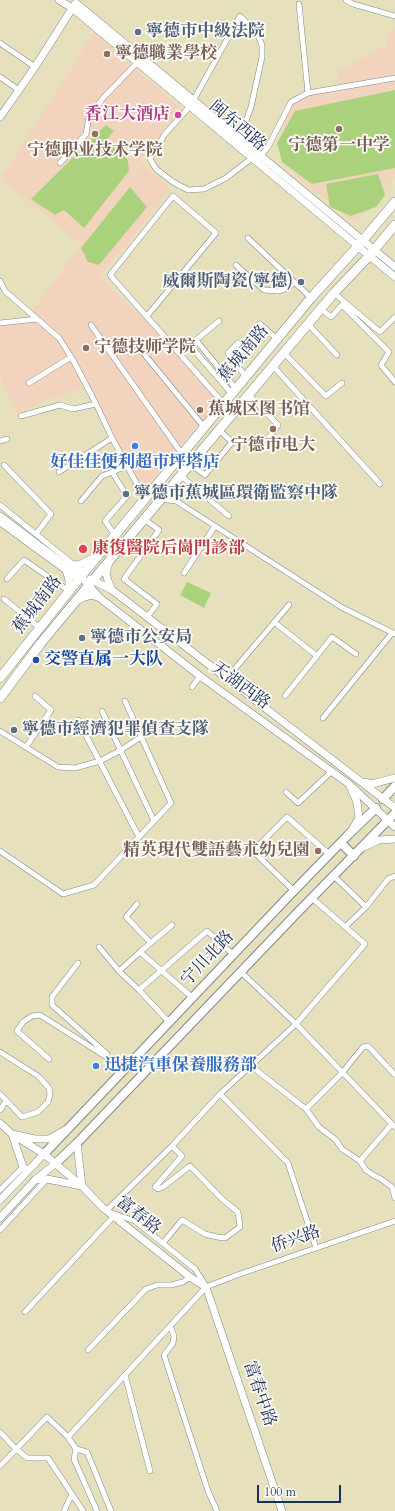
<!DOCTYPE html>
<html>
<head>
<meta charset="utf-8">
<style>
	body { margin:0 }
	#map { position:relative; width:395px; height:1511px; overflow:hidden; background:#e7e0bd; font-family:Cardo,serif }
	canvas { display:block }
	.scale { position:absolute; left:257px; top:1485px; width:84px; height:18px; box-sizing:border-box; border:2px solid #1b2f5e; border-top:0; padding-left:5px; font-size:12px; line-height:14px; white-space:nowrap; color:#1b2f5e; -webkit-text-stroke:3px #fdfcf7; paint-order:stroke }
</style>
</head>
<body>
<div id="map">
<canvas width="395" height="1511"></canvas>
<div class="scale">100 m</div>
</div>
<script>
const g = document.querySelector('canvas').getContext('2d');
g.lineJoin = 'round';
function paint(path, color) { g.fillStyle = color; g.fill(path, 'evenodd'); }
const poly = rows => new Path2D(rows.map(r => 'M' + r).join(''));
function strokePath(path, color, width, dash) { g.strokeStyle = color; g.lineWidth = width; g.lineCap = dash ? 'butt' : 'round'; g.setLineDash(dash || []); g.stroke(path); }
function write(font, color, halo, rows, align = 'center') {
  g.font = font + ' Cardo,"Noto Serif SC",serif'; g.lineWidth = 3.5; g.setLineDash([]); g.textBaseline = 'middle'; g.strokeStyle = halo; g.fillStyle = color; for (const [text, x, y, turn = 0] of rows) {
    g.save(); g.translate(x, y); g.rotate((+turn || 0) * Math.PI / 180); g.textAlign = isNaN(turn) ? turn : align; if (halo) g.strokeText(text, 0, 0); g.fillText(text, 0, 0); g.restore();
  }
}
paint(poly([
	[395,30,395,176,355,223,296,176,288,166,280,142,285,117,290,100,341,88,336,73,387,45,387,31],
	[94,32,179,107,105,211,141,163,171,190,100,277,144,319,220,399,138,496,96,404,86,387,39,403,17,414,0,376,0,321,27,319,81,244,1,179]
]), '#f2d4be');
paint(poly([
	[395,90,395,168,312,184,282,162,277,143,295,111],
	[106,125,114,131,103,144,115,145,120,147,128,161,129,171,84,228,64,210,55,215,31,199],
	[378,174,385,195,376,207,351,216,330,207,326,184],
	[130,187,147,207,99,265,88,262,81,248],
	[187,582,211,593,204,608,180,595]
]), '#aad27d');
const street = poly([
	[346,0,353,4,395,16],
	[0,43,35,67],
	[0,77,19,90],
	[308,93,395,78],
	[193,101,240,16,257,33,262,45,262,57,251,107,246,121,235,135],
	[190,106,165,134,150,159,156,169,173,182,188,190,204,189,226,178,252,158],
	[260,157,268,147,291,102,308,93,299,4],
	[60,163,86,134,89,117,103,98,138,62],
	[248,238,311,298],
	[236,265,264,290,279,291,288,288,294,282],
	[0,281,5,291,59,338,73,360,96,404,112,438,145,499],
	[334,293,380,332,395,317],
	[321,309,331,317,342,305,389,352,381,365,395,382],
	[147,316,216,233,173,196,110,275,224,404],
	[219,321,196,340,236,389],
	[0,323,37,319],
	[260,324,277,339],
	[308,324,337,355],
	[91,325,182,454],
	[187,342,232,394],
	[238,343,228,353,246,377],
	[136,344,204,427],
	[284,353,326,396,342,383],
	[273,366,380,484],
	[29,383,71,357],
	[249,395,278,425,269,437],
	[21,416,60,405,73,409,96,404],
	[0,441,7,439],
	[190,464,205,475,232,442,219,430],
	[4,465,51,514,36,534],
	[59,472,112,438],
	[112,472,127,496,105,521,115,535],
	[181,476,229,516],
	[161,499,176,501,341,607,395,634],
	[81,501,102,476,127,466],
	[0,505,84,573],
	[144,519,159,530,124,579,157,604,147,617],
	[0,523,78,580],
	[184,573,215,526],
	[7,579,24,560,69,591],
	[4,599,40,628],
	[274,622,317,656],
	[227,678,289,605],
	[192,687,200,676],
	[285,696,332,637,356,654],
	[102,711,154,821],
	[323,718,392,633],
	[78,720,139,837],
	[0,731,58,767,75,768,100,761,121,750,141,737],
	[26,747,51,710,35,696],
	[286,792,298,803,332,771],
	[0,851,63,894,94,885,171,803,125,701],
	[334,876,366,907],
	[294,891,253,851,287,817,329,854],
	[137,904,126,917,151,943],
	[345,927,366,907,388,879,395,876],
	[99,947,119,971],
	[140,952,172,925],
	[78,963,52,997,52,1005,107,1054],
	[241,972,296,1024,395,1127],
	[139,990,119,971,140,952,193,998],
	[169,1022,139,990,207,931,234,955],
	[0,1052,38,1076,49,1088,50,1094,48,1102,38,1112,22,1117,0,1094],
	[49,1059,17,1031,23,1022,32,1016,40,1015,119,1065],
	[251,1066,306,1109,319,1127,336,1140,342,1149,360,1161,366,1170,373,1175,381,1179,392,1187,395,1198],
	[220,1094,288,1163,316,1248],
	[306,1109,342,1073,363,1047,368,1046,395,1075],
	[0,1110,6,1101],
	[360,1161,391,1125],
	[0,1190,23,1167],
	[0,1230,47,1179],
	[163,1243,182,1220,205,1234,217,1237,225,1238,240,1227,238,1212,222,1199,190,1166,163,1187,158,1189,155,1187,182,1156,172,1146],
	[206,1286,195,1269,135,1221,106,1211,172,1146,220,1094,296,1024,365,944,312,898],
	[25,1312,114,1216],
	[170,1326,174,1336,173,1343,164,1355,208,1491,217,1511],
	[88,1350,146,1289,157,1285,171,1285,183,1282,190,1277],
	[125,1375,150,1471],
	[0,1432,16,1449,27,1458,48,1458,83,1511],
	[68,1437,206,1287,237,1275,395,1221],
	[76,1449,74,1459,97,1511],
	[0,1466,47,1417,68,1437,76,1449,87,1452,111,1511],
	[64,1511,72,1494]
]);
const secondary = poly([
	[59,0,72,8,395,277],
	[76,3,395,267],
	[0,117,35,67,75,4],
	[0,516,81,577,100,598,200,676,349,784,395,827],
	[109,562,106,573,108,581,112,590],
	[64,564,79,565,95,557],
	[64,564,69,580,69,591],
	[90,579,112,590,395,808],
	[78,600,84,597,92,595,100,598],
	[364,782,372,784,395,778],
	[350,786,357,802,359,818,353,828],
	[364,847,379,840,395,839],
	[0,1123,12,1134,44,1154,82,1186,102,1207,190,1277,206,1287,282,1511],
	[27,1170,23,1167,12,1134,35,1139,49,1139,65,1130],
	[35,1180,47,1179,82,1186,77,1143],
	[0,1200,44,1154],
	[0,1218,35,1180,56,1163]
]);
const primary = poly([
	[383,799,395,786],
	[341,843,354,856],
	[44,1154,286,899,348,835,376,808],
	[56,1163,77,1143,298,912,395,813]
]);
const highway = poly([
	[0,678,78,580,311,298,358,246,395,202],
	[0,698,41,643,109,561,334,293,370,255,395,225]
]);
strokePath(street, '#81888e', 6);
strokePath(secondary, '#81888e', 8);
strokePath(primary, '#81888e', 10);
strokePath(highway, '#81888e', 10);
strokePath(street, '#fff', 5);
strokePath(secondary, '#fff', 7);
strokePath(primary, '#fff', 8);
strokePath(highway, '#fff', 9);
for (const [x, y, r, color] of [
	[138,32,4,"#5c6f8a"],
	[107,54,4,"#8d6e63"],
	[178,115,4,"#d1479c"],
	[339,129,4,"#8d6e63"],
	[95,134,4,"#8d6e63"],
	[301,282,4,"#5c6f8a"],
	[86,348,4,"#8d6e63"],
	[200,410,4,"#8d6e63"],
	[273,429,4,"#8d6e63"],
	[135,446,4,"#3f7fe0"],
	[126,494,4,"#5c6f8a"],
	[83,549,5,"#e0444e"],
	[82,638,4,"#5c6f8a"],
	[36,660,4,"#1a4fb4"],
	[14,730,4,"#5c6f8a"],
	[318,851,4,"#8d6e63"],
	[96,1066,4,"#3f7fe0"]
]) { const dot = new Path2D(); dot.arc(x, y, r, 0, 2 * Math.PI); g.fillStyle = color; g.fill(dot); strokePath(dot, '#fdfcf7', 1.5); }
write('bold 17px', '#4e5e75', '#fdfcf7', [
	["寧德市中級法院",146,32],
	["威爾斯陶瓷(寧德)",293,282,"right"],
	["寧德市蕉城區環衛監察中隊",134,494],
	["寧德市公安局",90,638],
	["寧德市經濟犯罪偵查支隊",22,730]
], 'left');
write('bold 17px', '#785e54', '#fdfcf7', [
	["寧德職業學校",115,54],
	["宁德第一中学",339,146,"center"],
	["宁德职业技术学院",95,151,"center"],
	["宁德技师学院",94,348],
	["蕉城区图书馆",208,410],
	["宁德市电大",273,446,"center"],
	["精英現代雙語藝朮幼兒園",310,851,"right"]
], 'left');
write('bold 17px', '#b23c85', '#fdfcf7', [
	["香江大酒店",170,115]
], 'right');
write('17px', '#1b2f5e', '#fdfcf7', [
	["闽东西路",237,126,40],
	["蕉城南路",244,354,-50],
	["蕉城南路",38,605,-52],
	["天湖西路",240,686,36],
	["宁川北路",208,959,-47],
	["富春路",138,1216,38],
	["侨兴路",296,1240,-19],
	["富春中路",259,1394,71]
]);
write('bold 17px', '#366cbe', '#fdfcf7', [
	["好佳佳便利超市坪塔店",135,463],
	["迅捷汽車保養服務部",104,1066,"left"]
]);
write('bold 17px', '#be3a42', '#fdfcf7', [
	["康復醫院后崗門診部",92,549]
], 'left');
write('bold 17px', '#164399', '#fdfcf7', [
	["交警直属一大队",44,660]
], 'left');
</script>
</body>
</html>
